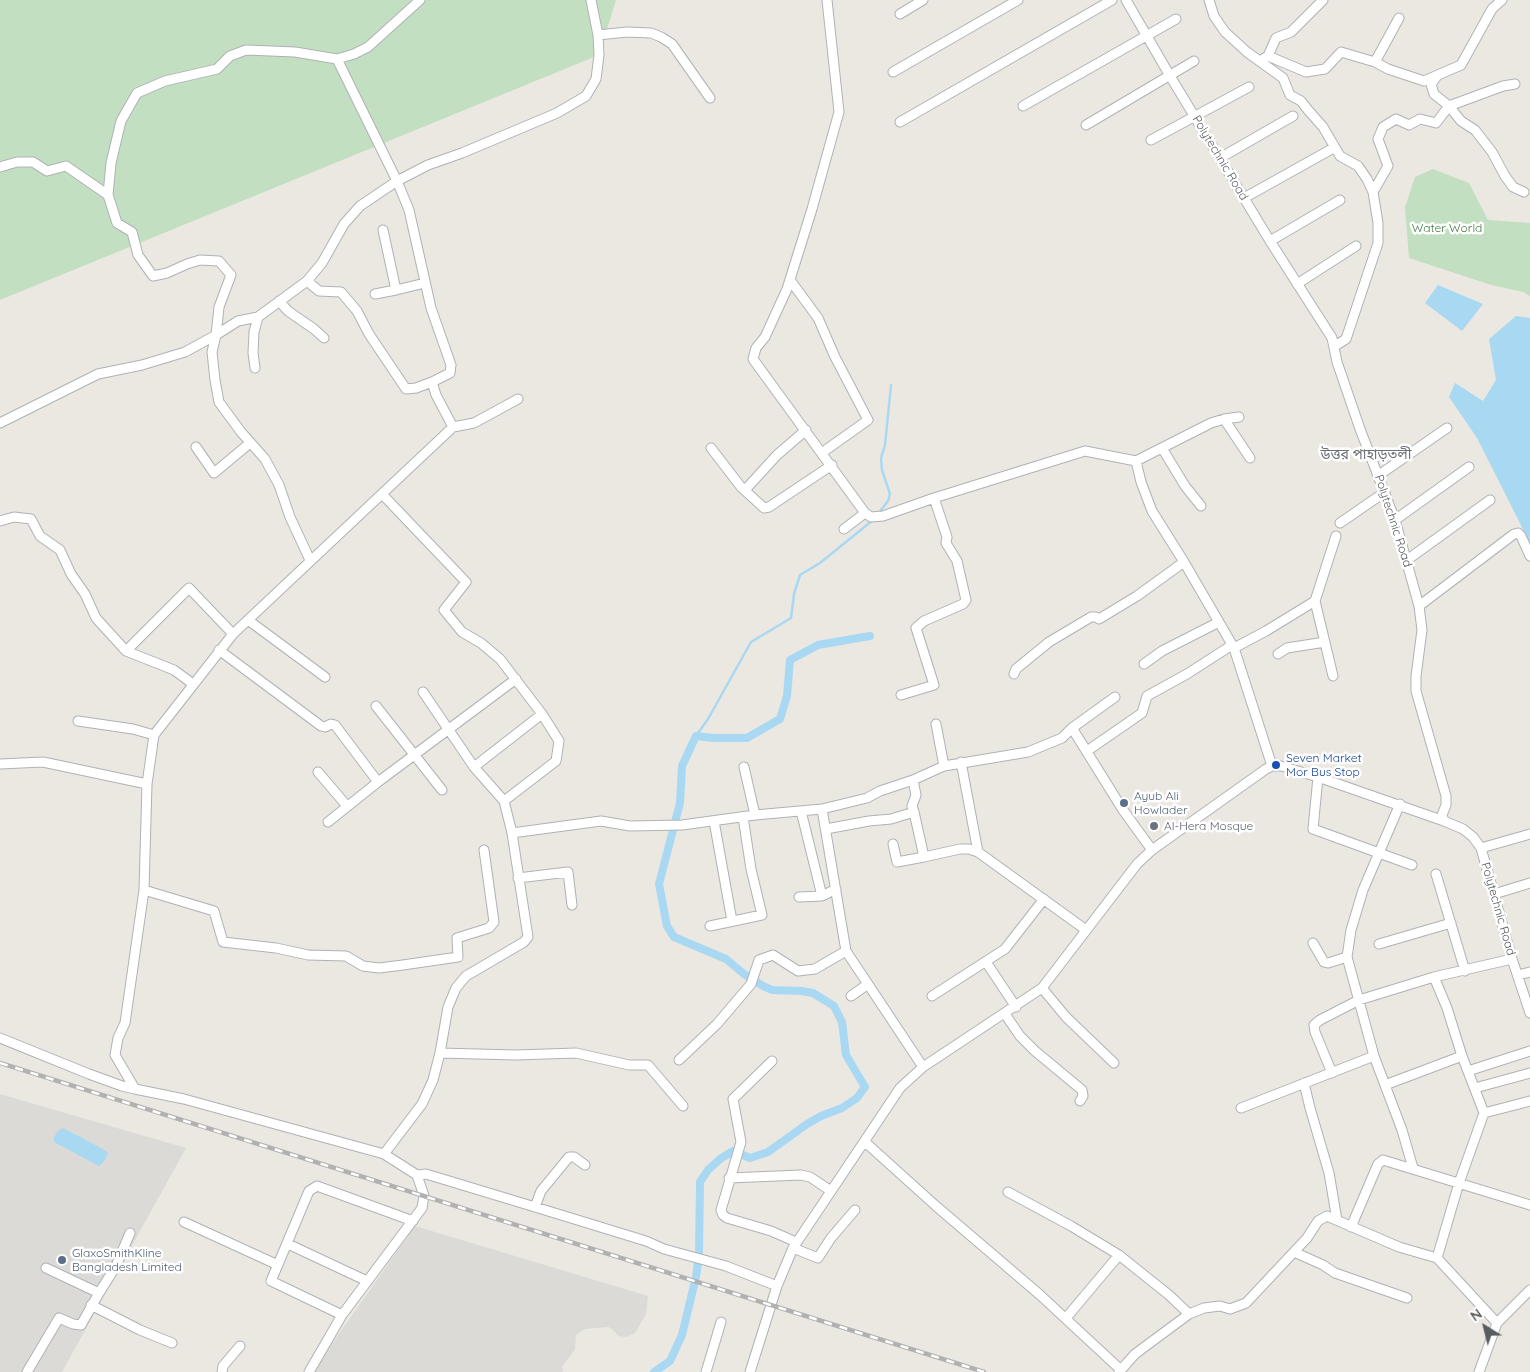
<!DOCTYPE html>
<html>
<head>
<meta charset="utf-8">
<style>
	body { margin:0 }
	#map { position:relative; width:1530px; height:1372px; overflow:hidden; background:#ebe8e2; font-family:Quicksand,sans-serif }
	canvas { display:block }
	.north { position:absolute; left:1460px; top:1302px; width:50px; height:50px; -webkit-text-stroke:4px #fff; paint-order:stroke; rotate:324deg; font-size:14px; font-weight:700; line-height:20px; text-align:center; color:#5a5d60 }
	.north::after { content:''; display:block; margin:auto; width:18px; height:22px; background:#5a5d60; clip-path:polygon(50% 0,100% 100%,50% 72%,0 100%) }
</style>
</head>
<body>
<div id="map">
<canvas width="1530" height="1372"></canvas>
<div class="north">N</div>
</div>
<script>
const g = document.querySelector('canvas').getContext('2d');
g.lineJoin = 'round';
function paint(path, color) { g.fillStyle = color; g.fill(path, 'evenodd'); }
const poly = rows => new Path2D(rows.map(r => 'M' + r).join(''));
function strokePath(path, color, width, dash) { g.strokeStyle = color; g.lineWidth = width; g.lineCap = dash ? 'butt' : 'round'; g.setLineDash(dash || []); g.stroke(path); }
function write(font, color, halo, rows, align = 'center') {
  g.font = font + ' Quicksand,"Noto Sans Bengali",sans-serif'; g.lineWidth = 5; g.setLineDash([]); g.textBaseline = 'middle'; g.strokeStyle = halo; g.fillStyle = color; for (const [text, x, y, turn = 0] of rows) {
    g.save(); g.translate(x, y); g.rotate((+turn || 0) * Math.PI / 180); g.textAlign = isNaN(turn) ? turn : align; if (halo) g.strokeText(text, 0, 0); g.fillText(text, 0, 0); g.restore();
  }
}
paint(poly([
	[0,1094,186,1148,62,1372,0,1372],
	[415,1226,648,1296,646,1314,635,1333,626,1337,619,1336,609,1327,585,1329,576,1335,575,1349,562,1367,563,1372,312,1372]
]), '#dcdad6');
paint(poly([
	[0,0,616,0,599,55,0,300],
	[1433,169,1469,183,1488,220,1530,223,1530,296,1523,292,1491,285,1409,258,1405,207,1415,177]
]), '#c3dfc1');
paint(poly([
	[1438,285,1483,304,1462,331,1425,303],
	[1516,316,1530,318,1530,543,1477,438,1449,397,1455,383,1483,401,1496,380,1489,339],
	[63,1128,101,1148,108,1153,105,1160,99,1166,54,1142,54,1137,58,1131]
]), '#a9d8f3');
strokePath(poly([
	[878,514,888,501,890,494,882,470,881,458,885,445,891,385],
	[696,736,708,719,751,642,791,618,794,594,800,575,820,563,873,520]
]), '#a9d8f3', 2.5);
strokePath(poly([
	[654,1372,670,1361,682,1335,696,1277,699,1254,700,1182,708,1170,720,1159,733,1151,750,1158,768,1152,807,1124,821,1116,842,1108,857,1098,865,1087,846,1055,842,1022,834,1006,813,993,802,991,772,990,763,986,744,974,726,959,674,937,667,926,659,884,680,803,682,766,696,736,713,738,747,738,780,719,787,696,790,660,818,645,870,636]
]), '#a9d8f3', 8);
const minor = poly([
	[827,0,839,112,812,209,787,289,765,337,756,348,753,359,865,513,871,517,883,516,934,498,1085,451,1136,461,1211,423,1224,419,1250,458],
	[1126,0,1170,76,1270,241,1332,338,1337,362,1360,429,1395,520,1419,606,1422,630,1416,676,1416,691,1446,796,1446,805,1442,815,1444,821,1463,829,1473,837,1481,848,1512,959,1530,1013],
	[1209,0,1214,16,1225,32,1247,52,1283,78,1290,95,1301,101,1308,110,1323,127,1340,156,1358,166,1367,179,1373,192,1378,223,1378,243,1346,339,1335,346],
	[900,14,923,0],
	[598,35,627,32,651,33,661,37,672,44,710,98],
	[1268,56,1306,72,1325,69,1341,52,1375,62,1388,69,1424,81,1461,65,1492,9,1502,0],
	[337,59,397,181,428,165,462,153,557,113,586,96,596,79,599,55,598,35,591,0],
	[1263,59,1268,56,1276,38,1291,32,1323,0],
	[1375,62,1399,18],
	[893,72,1018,0],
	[1437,76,1431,84,1434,94,1449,106,1461,121,1475,130,1492,152,1505,176,1513,187,1524,192],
	[1023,106,1176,19],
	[900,122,1112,0],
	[1086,125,1194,61],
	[1151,140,1249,87],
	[1220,158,1293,116],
	[0,167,17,162,33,162,47,171,66,166,108,195,117,223,132,232,138,255,153,276,167,273,187,264,200,260,219,261,231,275,219,307,216,335,238,321,258,317,307,281,322,263,344,224,360,206,397,181,409,210,431,308,451,365,450,373,432,382,436,395,453,427,474,423,518,399],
	[1373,192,1388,166,1378,139,1383,127,1396,119,1409,125,1420,119,1436,123,1449,106,1503,86,1515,84],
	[108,195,111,163,121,121,137,93,165,81,217,69,230,56,246,50,295,52,337,59,354,54,368,47,420,0],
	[1244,198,1330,150],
	[383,230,396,290,425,283],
	[1270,241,1340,200],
	[790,280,818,318,835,357,868,420,823,452],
	[307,281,319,291,341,292,357,311,369,334,406,389,416,388,432,382],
	[1297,284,1356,246],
	[375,294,396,290],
	[279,301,288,311,314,329,324,338],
	[216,335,212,352,215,380,219,402,241,432,265,459,279,485,290,517,310,560],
	[255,368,253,353,254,332,258,317],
	[1224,419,1239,417],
	[0,423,98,374,142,365,185,352,216,335],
	[196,447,214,473,250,443],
	[711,448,741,487,764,508,769,507,832,465],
	[1162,448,1185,486,1201,506],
	[1136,461,1141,482,1152,511,1184,562,1234,648,1272,766],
	[1379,475,1447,428],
	[745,490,777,455,806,430],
	[382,494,466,582,444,610,462,632,481,643,500,659,542,714],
	[1395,520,1469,467],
	[0,521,14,517,31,519,40,536,60,550,71,574,85,594,96,618,126,651,174,670,193,684],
	[1340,523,1385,492],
	[844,529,865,513],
	[1407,560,1490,500],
	[1315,601,1333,676],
	[1419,606,1514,534,1518,533,1521,536,1530,556],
	[248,620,325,677],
	[233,634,154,735,147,784,144,890,125,1023,118,1038,115,1055,135,1089,184,1099,384,1154,417,1175,426,1174,535,1207,646,1241,664,1249,726,1266,777,1286],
	[1234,648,1266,631,1315,601,1336,536],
	[219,650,321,726,325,727,331,724,335,725,378,782],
	[126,651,189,588,233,634,453,427],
	[1278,654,1287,648,1325,642],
	[1144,664,1162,651,1219,622],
	[1014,674,1016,669,1049,642,1091,617,1096,617,1099,619,1137,596,1184,562],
	[901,695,934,685,916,628,924,621,963,604,966,600,957,561,946,543,947,537,934,498],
	[376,706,442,790],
	[78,721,133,729,154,735],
	[936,724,944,766],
	[1072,728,1123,810,1152,850],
	[1087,751,1142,713,1147,696,1187,674,1232,645],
	[961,762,978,852],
	[0,764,43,762,147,784],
	[474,767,542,714,559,741,556,761,504,801],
	[744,767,755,815],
	[318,772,347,806],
	[1318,777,1313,829,1412,865],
	[913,780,944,766,1028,752,1062,738,1072,728,1115,697],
	[1400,804,1363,890,1351,930,1347,957,1374,1056,1402,1130,1413,1168],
	[822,809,846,951,923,1067],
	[801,811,822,896],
	[714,821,732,921],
	[328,822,378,782,516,679],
	[826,829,869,821,891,819,914,812],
	[512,833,601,821,630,826,682,825,755,815,822,809,867,798,880,791,913,780,916,795,912,806,914,812,924,857,897,862,893,844],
	[1481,848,1530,834],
	[924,857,960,849,969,849,978,852,1086,930],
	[1436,874,1465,971],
	[518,878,568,872,572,905],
	[144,890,214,911,223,942,276,948,308,955,346,956,363,966,379,968,403,965,458,957,457,938,489,928,494,922,484,850],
	[1494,894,1530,883],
	[799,897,822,896,836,889],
	[710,926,762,915,751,869,743,817],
	[1313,943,1324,962,1328,963,1347,957],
	[1379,944,1451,923],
	[986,962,1016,1007],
	[1518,975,1530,972],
	[1434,977,1447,1008,1462,1056,1484,1113],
	[1042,988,1066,1017,1114,1063],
	[851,996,868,984],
	[932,996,1005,949,1044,899],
	[1005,1014,1020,1036,1035,1051,1082,1090,1083,1096,1080,1101],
	[0,1038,89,1074,122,1086,135,1089],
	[440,1053,516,1055,576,1053,629,1065,648,1065,683,1106],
	[679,1060,717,1024,751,984,759,960,773,955,798,971,815,969,846,951],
	[772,1061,733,1099,741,1142,721,1210,723,1215,727,1218,771,1231,796,1242],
	[1468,1071,1530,1051],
	[1332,1073,1315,1032,1314,1025,1320,1020,1359,1000,1434,977,1512,959],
	[1304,1083,1310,1108,1329,1173,1337,1220],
	[1385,1085,1462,1056],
	[1475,1088,1530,1073],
	[1241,1108,1374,1056],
	[865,1142,936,1206,1039,1294,1121,1370],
	[384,1154,422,1104,433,1080,440,1053,448,1007,456,988,466,976,524,942,528,937,512,833,504,801,474,767,423,692],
	[729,1178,801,1175,810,1177,831,1191],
	[1008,1192,1071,1226,1119,1255,1169,1295,1189,1314],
	[535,1207,541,1191,569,1157,574,1157,585,1165],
	[184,1222,278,1265],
	[1351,1227,1378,1164,1383,1160,1530,1205],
	[288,1244,367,1281],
	[793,1248,818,1258,831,1238,855,1210],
	[1294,1252,1323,1265,1335,1273,1407,1298],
	[1437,1258,1459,1183,1484,1113,1530,1101],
	[99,1293,116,1266,130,1233],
	[91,1305,140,1330,172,1343],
	[342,1315,271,1281,309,1191,317,1186,413,1221],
	[1066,1318,1119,1255],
	[27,1372,59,1318,73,1324,81,1325,99,1293,46,1268],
	[222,1372,223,1366,240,1346],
	[309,1372,342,1315,422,1208,424,1196,417,1175],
	[706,1372,721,1322],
	[750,1372,777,1286,793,1248,900,1088,923,1067,1042,988,1137,864,1152,850,1266,769,1272,766,1281,766,1318,777,1444,821],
	[1119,1372,1135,1354,1189,1314,1204,1308,1220,1306,1230,1309,1246,1303,1307,1238,1318,1221,1327,1216,1399,1247,1437,1258,1497,1323],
	[1479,1372,1497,1323,1530,1290]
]);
strokePath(minor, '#afb2b5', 11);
strokePath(minor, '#fff', 9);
const rail = poly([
	[0,1063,984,1372]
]);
strokePath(rail, '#b0b1b1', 4.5);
strokePath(rail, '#fff', 2.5, [8]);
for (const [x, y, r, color] of [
	[1276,765,5,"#1a4fb4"],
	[1124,803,5,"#5c6f8a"],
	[1154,826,5,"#6b7280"],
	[62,1260,5,"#5c6f8a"]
]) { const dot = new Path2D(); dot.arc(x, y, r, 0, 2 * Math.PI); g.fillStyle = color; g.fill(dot); strokePath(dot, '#fff', 2); }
write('12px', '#5a5d60', '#fff', [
	["Polytechnic Road",1220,158,59],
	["Polytechnic Road",1393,521,72],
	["Polytechnic Road",1498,909,74]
]);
write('12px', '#407b3e', '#fff', [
	["Water World",1447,228]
]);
write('12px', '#164399', '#fff', [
	["Seven Market",1286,758],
	["Mor Bus Stop",1286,772]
], 'left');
write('12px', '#4e5e75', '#fff', [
	["Ayub Ali",1134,796],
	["Howlader",1134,810],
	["GlaxoSmithKline",72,1253],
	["Bangladesh Limited",72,1267]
], 'left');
write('12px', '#5b616d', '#fff', [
	["Al-Hera Mosque",1164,826]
], 'left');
write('14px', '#6b6f72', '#fff', [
	["উত্তর পাহাড়তলী",1366,455]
]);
</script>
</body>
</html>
